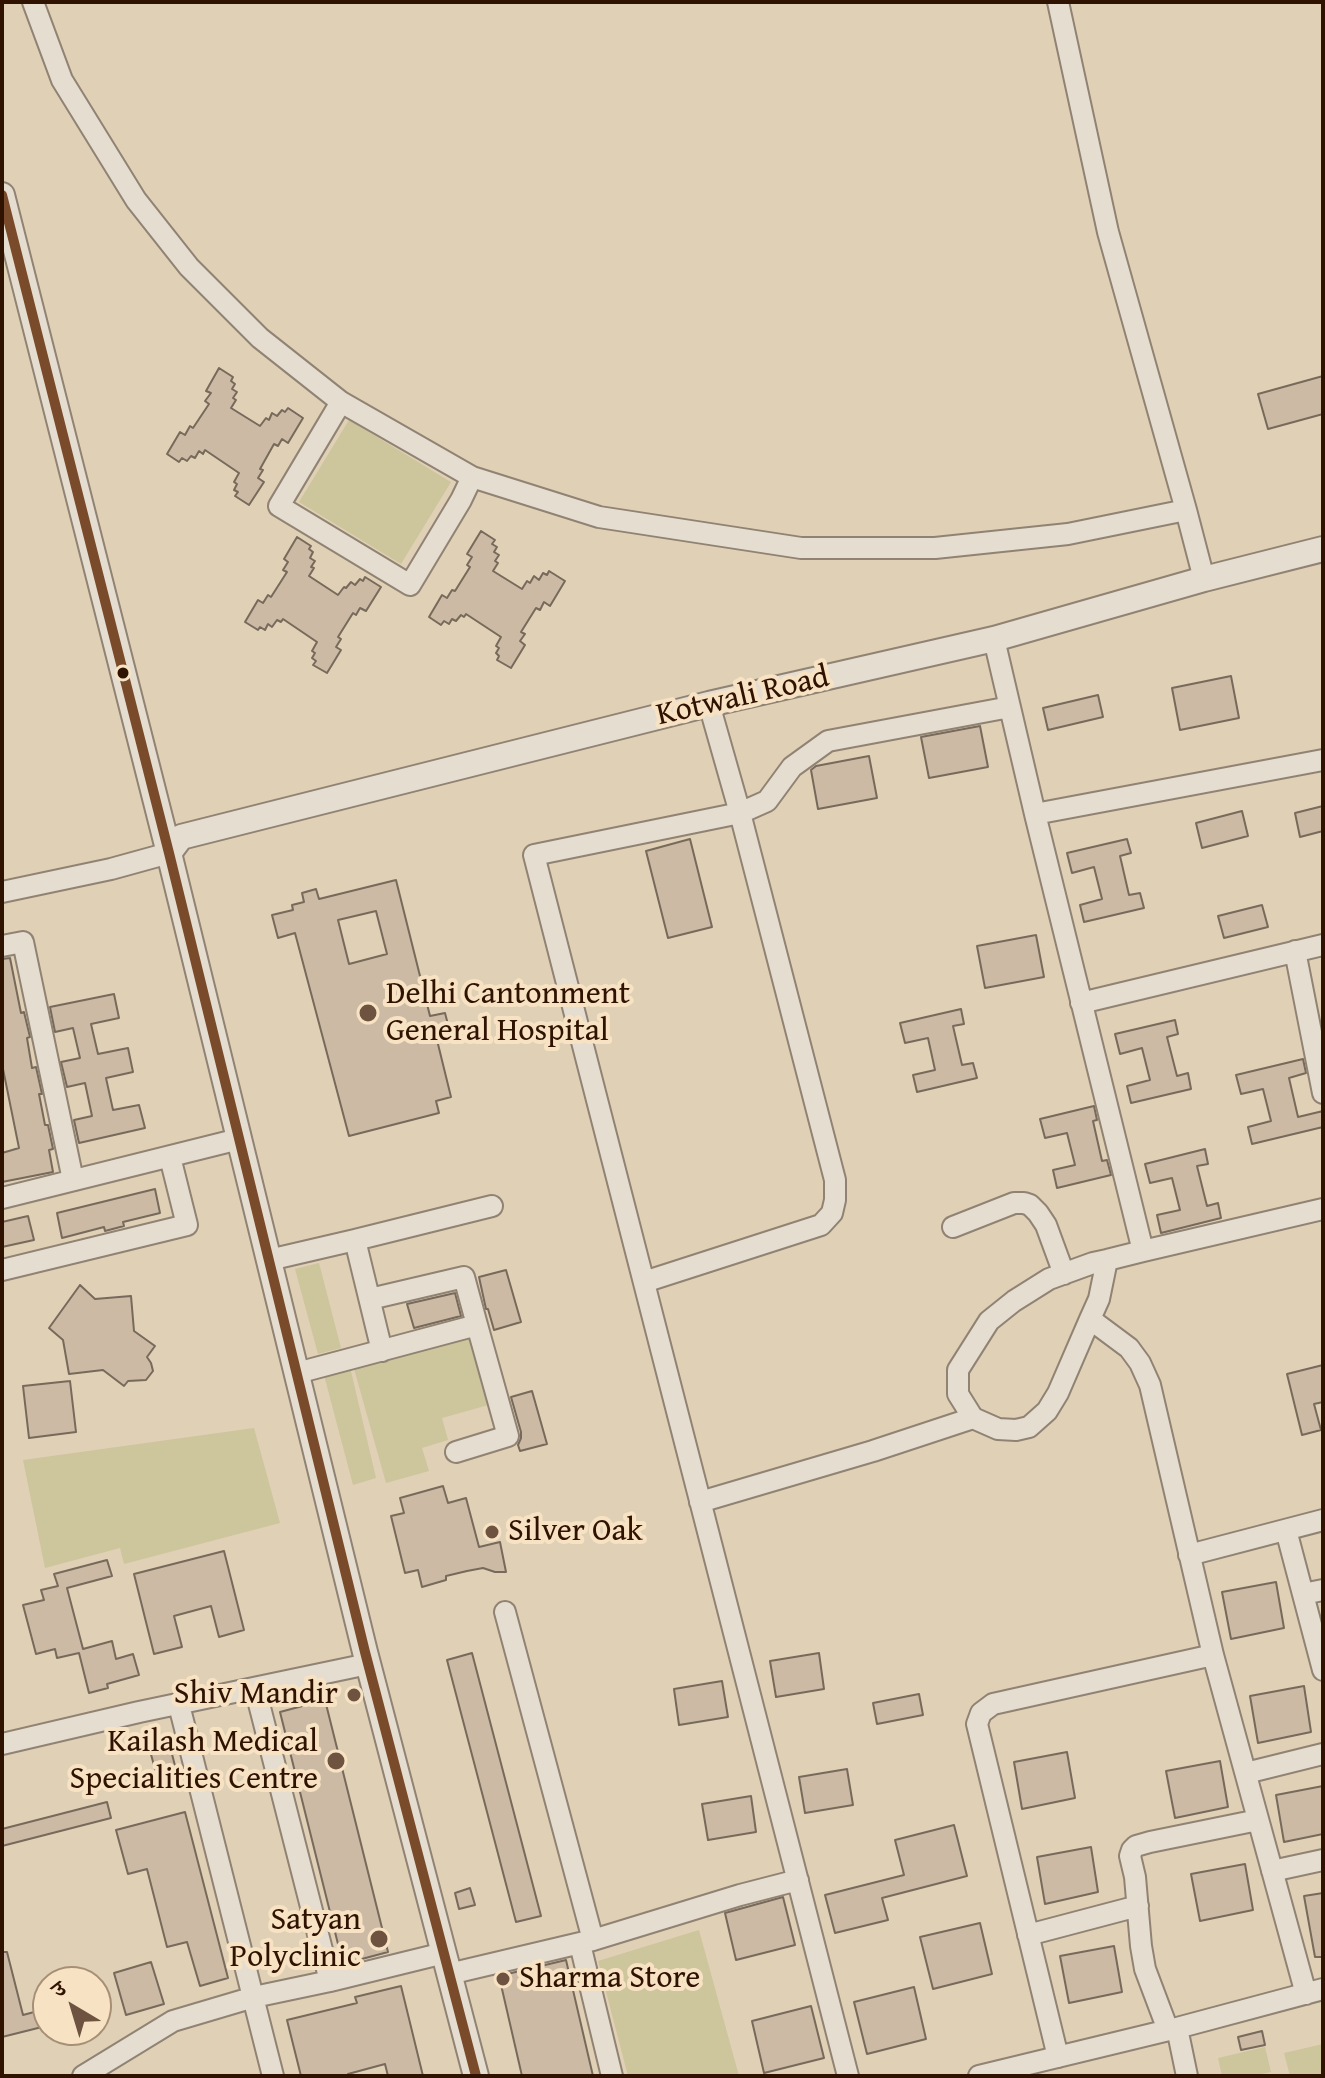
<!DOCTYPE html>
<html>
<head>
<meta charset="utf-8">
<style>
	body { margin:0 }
	#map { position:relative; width:1325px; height:2078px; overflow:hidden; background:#e0d0b6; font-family:"Gentium Book Plus","Noto Serif Devanagari",serif }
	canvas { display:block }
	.frame { position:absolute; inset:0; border:4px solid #301201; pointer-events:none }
	.north { position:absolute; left:32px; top:1966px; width:80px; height:80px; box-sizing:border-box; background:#f7e3c4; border:2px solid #a78f76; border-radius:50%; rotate:322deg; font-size:22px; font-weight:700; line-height:32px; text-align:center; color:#301201 }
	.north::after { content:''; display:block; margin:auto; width:28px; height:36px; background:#6e5440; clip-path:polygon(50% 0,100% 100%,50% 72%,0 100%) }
</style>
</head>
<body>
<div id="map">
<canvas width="1325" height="2078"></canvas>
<div class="frame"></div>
<div class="north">उ</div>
</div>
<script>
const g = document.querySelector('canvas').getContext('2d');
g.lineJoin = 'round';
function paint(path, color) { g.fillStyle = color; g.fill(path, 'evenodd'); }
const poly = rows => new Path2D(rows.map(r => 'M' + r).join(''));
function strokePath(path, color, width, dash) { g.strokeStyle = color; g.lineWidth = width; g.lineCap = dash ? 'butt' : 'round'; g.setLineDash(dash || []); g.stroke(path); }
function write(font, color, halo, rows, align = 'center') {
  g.font = font + ' "Gentium Book Plus",serif'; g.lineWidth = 8; g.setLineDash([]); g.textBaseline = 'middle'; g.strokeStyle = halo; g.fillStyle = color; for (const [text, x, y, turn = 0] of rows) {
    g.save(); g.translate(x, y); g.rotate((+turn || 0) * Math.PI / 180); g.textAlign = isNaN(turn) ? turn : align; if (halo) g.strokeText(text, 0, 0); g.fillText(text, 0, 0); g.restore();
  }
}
paint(poly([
	[349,420,451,482,401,564,299,502],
	[319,1263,341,1348,318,1354,295,1269],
	[472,1332,492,1404,442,1418,448,1440,422,1448,429,1471,386,1483,353,1365],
	[350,1367,376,1478,353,1485,324,1375],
	[254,1428,280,1523,124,1564,120,1548,45,1568,23,1460],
	[699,1930,739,2076,628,2076,598,1961],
	[1323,2044,1323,2076,1290,2076,1284,2053],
	[1265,2047,1271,2072,1252,2076,1222,2076,1218,2058]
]), '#cdc59b');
const building = poly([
	[219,368,233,377,231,381,235,384,232,389,237,392,233,398,236,400,231,408,260,426,266,418,269,420,272,413,277,416,282,410,285,412,288,408,303,418,288,443,282,439,278,446,274,444,260,469,263,470,258,478,264,482,249,505,235,496,238,492,234,490,237,484,234,482,239,473,205,450,203,454,199,451,195,458,191,456,187,461,182,458,179,462,167,454,180,432,185,435,190,426,193,428,209,404,205,401,211,393,206,391,219,368],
	[1323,376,1323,414,1268,429,1258,394,1323,376],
	[481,531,495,540,492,544,497,547,494,552,499,555,495,561,498,563,493,571,522,589,527,581,530,583,534,576,539,580,543,573,547,575,549,571,565,581,550,606,544,602,540,610,536,608,521,632,525,634,520,641,525,645,511,668,497,660,499,656,496,653,499,648,496,646,501,637,466,614,464,617,461,615,456,621,452,619,449,624,444,621,441,625,429,617,442,595,447,598,452,590,455,591,470,567,467,565,472,557,467,554,481,531],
	[297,537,311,546,309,549,313,552,310,558,315,561,311,567,314,568,309,576,338,595,344,587,346,588,351,582,355,585,360,579,363,581,365,577,381,587,366,611,360,608,356,615,353,613,338,637,341,639,336,647,341,650,327,673,313,665,316,661,312,658,315,653,312,651,317,642,283,619,281,622,277,620,272,627,268,624,265,630,260,627,258,630,245,622,258,600,263,603,268,595,271,597,287,572,283,570,288,562,284,559,297,537],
	[1231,676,1239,718,1180,730,1172,688,1231,676],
	[1098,695,1103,717,1048,730,1043,708,1098,695],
	[980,726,988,767,929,778,921,737,980,726],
	[869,756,877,798,818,809,811,770,816,766,869,756],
	[1323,806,1323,831,1300,837,1295,813,1323,806],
	[1242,811,1248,836,1202,848,1196,823,1242,811],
	[690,839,712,927,668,938,646,851,690,839],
	[1127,839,1131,853,1120,856,1129,895,1140,893,1144,908,1084,922,1080,905,1102,899,1094,867,1072,873,1067,853,1127,839],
	[396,880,430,1016,445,1013,451,1036,437,1040,451,1097,436,1101,439,1113,349,1136,295,933,278,938,272,915,293,910,292,905,304,902,302,893,316,889,319,899,396,880],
	[376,911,387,954,349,964,338,920,376,911],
	[1262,905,1268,927,1224,938,1218,916,1262,905],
	[1036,935,1044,977,985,988,977,946,1036,935],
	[10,958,21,1013,24,1012,30,1037,27,1038,32,1068,36,1067,42,1094,39,1094,45,1125,48,1125,53,1149,49,1150,53,1172,2,1182,2,1153,19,1148,2,1064,2,959,10,958],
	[114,994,119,1018,91,1024,98,1054,128,1048,133,1072,106,1078,113,1110,139,1105,145,1128,79,1143,74,1120,92,1116,85,1083,67,1087,61,1062,80,1058,73,1028,55,1032,50,1007,114,994],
	[961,1009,964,1024,953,1026,962,1065,973,1063,977,1078,917,1092,913,1075,935,1070,928,1038,905,1043,900,1023,961,1009],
	[1175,1020,1178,1034,1167,1037,1177,1076,1188,1073,1191,1089,1131,1103,1127,1086,1150,1080,1142,1048,1120,1054,1115,1034,1175,1020],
	[1303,1059,1306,1073,1289,1078,1298,1117,1323,1111,1323,1127,1252,1144,1248,1127,1271,1121,1263,1089,1241,1094,1236,1075,1303,1059],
	[1094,1106,1097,1120,1093,1121,1102,1161,1107,1160,1111,1175,1057,1188,1053,1170,1075,1165,1067,1133,1045,1138,1040,1119,1094,1106],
	[1205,1149,1208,1164,1197,1166,1207,1206,1218,1203,1221,1218,1161,1233,1157,1215,1180,1210,1172,1178,1150,1183,1145,1164,1205,1149],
	[155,1189,160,1213,123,1222,124,1226,105,1231,104,1227,62,1238,57,1213,155,1189],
	[28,1216,34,1240,2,1247,2,1222,28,1216],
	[506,1270,521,1322,494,1330,488,1309,486,1309,479,1277,506,1270],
	[80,1285,95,1299,131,1296,134,1331,155,1346,147,1357,151,1363,153,1371,146,1380,128,1381,124,1386,103,1370,69,1374,63,1340,49,1328,80,1285],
	[455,1293,461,1316,414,1328,407,1304,455,1293],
	[1323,1365,1323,1402,1314,1404,1321,1430,1302,1435,1287,1374,1323,1365],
	[70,1381,76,1432,29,1438,23,1386,70,1381],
	[532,1391,547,1444,520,1451,518,1445,521,1438,521,1432,511,1397,532,1391],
	[443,1486,448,1503,466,1498,479,1547,500,1542,506,1572,495,1572,483,1568,467,1571,446,1576,446,1580,422,1587,418,1570,405,1573,391,1516,404,1513,400,1498,443,1486],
	[224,1551,244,1630,219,1637,211,1606,174,1616,182,1647,154,1654,134,1574,224,1551],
	[107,1560,112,1576,67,1588,83,1649,112,1641,116,1659,133,1654,139,1675,107,1684,108,1688,89,1693,79,1653,57,1658,55,1649,36,1654,23,1605,44,1600,41,1590,58,1586,54,1574,107,1560],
	[1276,1582,1284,1628,1231,1639,1222,1592,1276,1582],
	[472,1653,541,1916,516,1922,447,1660,472,1653],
	[819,1653,824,1689,776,1697,770,1661,819,1653],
	[722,1681,728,1717,679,1725,674,1689,722,1681],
	[1304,1686,1311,1732,1258,1743,1250,1696,1304,1686],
	[919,1694,923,1715,877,1724,873,1703,919,1694],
	[325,1700,388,1952,343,1964,280,1712,325,1700],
	[167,1735,179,1781,160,1787,147,1740,167,1735],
	[1067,1752,1075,1798,1022,1809,1014,1762,1067,1752],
	[1220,1761,1228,1807,1175,1818,1166,1771,1220,1761],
	[847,1769,853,1805,805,1813,799,1777,847,1769],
	[1323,1786,1323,1834,1284,1842,1276,1795,1323,1786],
	[751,1796,756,1832,708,1840,702,1804,751,1796],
	[107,1802,111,1818,2,1846,2,1829,107,1802],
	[185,1812,228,1978,200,1986,187,1942,167,1947,147,1869,128,1874,116,1830,185,1812],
	[954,1825,967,1876,882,1898,888,1920,835,1933,825,1895,904,1875,895,1840,954,1825],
	[1091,1847,1098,1892,1045,1904,1037,1857,1091,1847],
	[1245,1864,1253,1910,1200,1921,1191,1874,1245,1864],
	[470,1888,475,1905,459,1909,455,1893,470,1888],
	[1323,1893,1323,1957,1315,1957,1304,1896,1323,1893],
	[783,1897,795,1945,736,1960,725,1913,783,1897],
	[980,1923,992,1974,933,1989,920,1937,980,1923],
	[1114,1946,1122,1992,1069,2003,1060,1956,1114,1946],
	[2,1952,7,1952,23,2015,38,2011,42,2027,2,2037,2,1952],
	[566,1960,593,2076,522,2076,499,1976,566,1960],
	[151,1962,164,2004,126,2015,114,1973,151,1962],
	[401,1986,423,2076,388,2076,385,2064,348,2074,348,2076,301,2076,287,2020,357,2003,355,1997,401,1986],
	[914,1987,926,2039,867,2054,854,2002,914,1987],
	[811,2006,824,2058,764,2073,752,2021,811,2006],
	[1262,2031,1265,2045,1241,2050,1238,2037,1262,2031]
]);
paint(building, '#ccbaa5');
strokePath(building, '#776a5b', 2);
const minor = poly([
	[33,2,62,80,136,200,189,267,260,338,341,402,472,477,599,517,801,548,935,548,1068,534,1186,510],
	[1058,2,1108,232,1186,510,1204,579],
	[341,402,279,506,410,585,461,500,472,477],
	[994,639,1035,814],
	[2,892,111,869,169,853],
	[2,946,23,942,73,1180],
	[1295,951,1323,1093],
	[1081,1003,1323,945],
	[2,1198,239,1139],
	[953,1227,1014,1203,1024,1203,1030,1205,1038,1213,1046,1225,1064,1274],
	[355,1240,492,1206],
	[1143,1251,1035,814,1323,760],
	[269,1260,355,1240,382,1351],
	[1107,1260,1099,1299,1090,1319,1058,1393,1047,1411,1029,1427,1016,1430,998,1429,973,1418,958,1394,958,1370,989,1321,1014,1301,1049,1279,1093,1263,1107,1260,1143,1251,1323,1209],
	[2,1270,187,1225,170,1157],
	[644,1282,821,1225,832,1213,835,1200,835,1180,740,813,709,704],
	[370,1299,464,1277,477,1325],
	[1090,1319,1129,1348,1140,1363,1150,1385,1213,1655,1306,1994],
	[297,1373,477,1325,508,1436,456,1452],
	[700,1502,873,1451,973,1418],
	[1286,1530,1323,1670],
	[1189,1555,1323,1520],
	[1303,1594,1323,1590],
	[505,1612,593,1940],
	[255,1688,330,1981],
	[179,1705,273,2076],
	[2,1744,139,1712,368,1664],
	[1246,1773,1323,1754],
	[1272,1871,1323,1860],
	[1028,1935,1138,1906],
	[580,1944,612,2076],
	[449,1974,593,1940,740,1895,798,1880],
	[1177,2028,1187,2076],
	[1168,2030,1145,1969,1141,1946,1135,1877,1130,1856,1132,1850,1136,1846,1150,1842,1258,1820],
	[1058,2057,977,1724,981,1713,993,1704,1213,1655],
	[83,2076,173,2021,254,1997,330,1981,444,1953],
	[848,2076,534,855,740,813,767,801,792,767,828,741,1010,707],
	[979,2076,1177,2028,1323,1989]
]);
const tertiary = poly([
	[2,195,169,853,365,1652,476,2076],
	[169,853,181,837,709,704,994,639,1204,579,1323,549]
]);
strokePath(minor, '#908373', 24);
strokePath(tertiary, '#908373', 28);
strokePath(minor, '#e5ddd0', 20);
strokePath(tertiary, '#e5ddd0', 24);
strokePath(poly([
	[2,195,169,853,365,1652,476,2076]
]), '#7a4b2a', 10);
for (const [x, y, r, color] of [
	[123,673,7,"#301201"],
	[368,1013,10,"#6e5440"],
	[492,1532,8,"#6e5440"],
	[354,1695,8,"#6e5440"],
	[336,1761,10,"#6e5440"],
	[379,1939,10,"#6e5440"],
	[503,1979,8,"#6e5440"]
]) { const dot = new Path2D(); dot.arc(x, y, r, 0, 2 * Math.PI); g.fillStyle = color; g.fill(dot); strokePath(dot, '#f7e3c4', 3); }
write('32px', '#301201', '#f7e3c4', [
	["Kotwali Road",743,697,-13]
]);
write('32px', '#301201', '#f7e3c4', [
	["Delhi Cantonment",386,995],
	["General Hospital",386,1032],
	["Silver Oak",508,1532],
	["Shiv Mandir",338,1695,"right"],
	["Kailash Medical",318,1743,"right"],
	["Specialities Centre",318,1780,"right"],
	["Satyan",361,1921,"right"],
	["Polyclinic",361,1958,"right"],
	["Sharma Store",519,1979]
], 'left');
</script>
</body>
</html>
